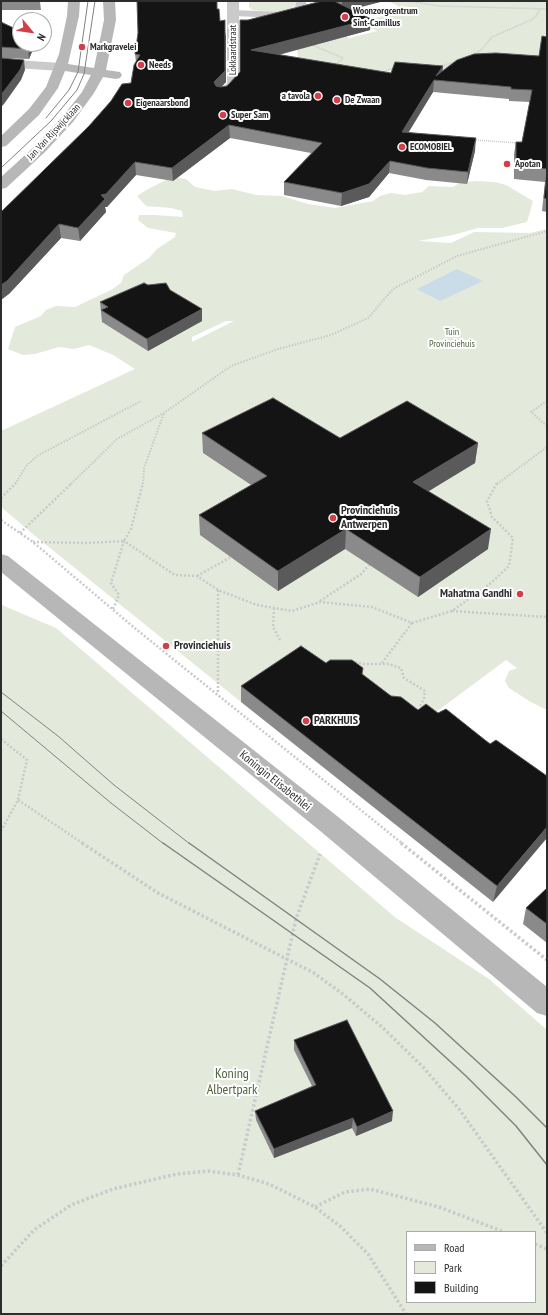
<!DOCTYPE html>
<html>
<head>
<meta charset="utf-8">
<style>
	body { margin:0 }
	#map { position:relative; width:548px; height:1315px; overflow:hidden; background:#fff; font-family:"PT Sans Narrow",sans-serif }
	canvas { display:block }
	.frame { position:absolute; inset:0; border:2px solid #2d2d2d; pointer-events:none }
	.legend { position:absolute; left:406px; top:1231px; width:130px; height:72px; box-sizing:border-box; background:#fff; border:1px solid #ababab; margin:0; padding:5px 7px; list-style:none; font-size:12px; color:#2d2d2d }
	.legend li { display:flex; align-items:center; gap:8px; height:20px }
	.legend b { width:20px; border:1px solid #ababab }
	.north { position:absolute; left:12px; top:12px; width:40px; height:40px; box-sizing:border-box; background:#fff; border:1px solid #ababab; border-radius:50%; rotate:119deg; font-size:11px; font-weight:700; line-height:16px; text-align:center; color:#2d2d2d }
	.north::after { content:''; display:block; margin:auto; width:14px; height:18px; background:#d43e4a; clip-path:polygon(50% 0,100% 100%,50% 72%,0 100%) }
</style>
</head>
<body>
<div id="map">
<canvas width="548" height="1315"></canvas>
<div class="frame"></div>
<ul class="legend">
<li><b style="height:5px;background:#b7b7b7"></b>Road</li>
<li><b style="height:11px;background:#e3e9db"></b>Park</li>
<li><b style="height:11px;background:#141414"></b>Building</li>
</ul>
<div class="north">N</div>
</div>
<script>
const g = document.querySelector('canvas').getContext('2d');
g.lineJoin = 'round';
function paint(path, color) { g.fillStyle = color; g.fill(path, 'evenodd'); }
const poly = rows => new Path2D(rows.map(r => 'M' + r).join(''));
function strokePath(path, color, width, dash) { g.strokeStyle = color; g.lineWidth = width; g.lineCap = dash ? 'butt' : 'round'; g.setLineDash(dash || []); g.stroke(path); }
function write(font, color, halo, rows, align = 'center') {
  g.font = font + ' "PT Sans Narrow",sans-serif'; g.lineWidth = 4; g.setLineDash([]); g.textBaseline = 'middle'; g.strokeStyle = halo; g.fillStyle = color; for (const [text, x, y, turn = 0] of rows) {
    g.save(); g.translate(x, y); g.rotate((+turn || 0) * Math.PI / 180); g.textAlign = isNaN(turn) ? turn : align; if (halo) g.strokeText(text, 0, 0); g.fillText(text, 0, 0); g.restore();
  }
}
paint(poly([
	[249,1,295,1,296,2,294,8,279,13,252,10,249,7],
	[388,1,547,1,547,48,540,48,537,65,444,74,391,70,380,81,299,67,296,39,331,29,349,38,377,31,360,22,406,10],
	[172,177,186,179,195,187,215,191,232,189,256,195,282,196,308,204,335,208,373,201,380,196,391,193,405,195,422,192,429,186,453,187,459,183,475,181,495,182,506,185,533,201,527,222,502,228,478,228,453,235,418,241,451,243,474,232,530,233,547,229,547,710,529,701,509,688,505,681,509,671,517,668,506,660,424,721,301,662,241,702,34,535,1,507,1,431,135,369,113,355,89,345,74,349,59,347,35,354,23,355,8,349,15,327,41,316,46,310,56,306,75,307,111,290,121,283,124,275,149,258,157,249,175,237,176,233,148,228,138,220,139,215,154,215,183,217,182,211,171,208,146,206,137,196,148,189],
	[226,321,234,321,192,342,192,337],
	[203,453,339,458,418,597,369,565],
	[1,604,4,606,56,628,396,918,489,979,547,1030,547,1314,1,1314],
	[407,1232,535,1232,535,1302,407,1302]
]), '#e3e9db');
paint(poly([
	[457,269,483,281,440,301,417,289]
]), '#c9dce7');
strokePath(poly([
	[408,1,439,6,547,9],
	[310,44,343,58,335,66],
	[474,55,482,49,492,37,531,20,536,16,540,9],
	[440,66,456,62],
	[383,73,387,70,395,68],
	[474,140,519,143]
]), '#cacaca', 1.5, [1, 1]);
strokePath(poly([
	[547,401,531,412,547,426],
	[15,484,27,465,37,456,141,401],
	[71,484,117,439,164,413,231,366,278,349,331,335,368,318,393,289,457,256,547,231],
	[143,484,144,468,164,413],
	[497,484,547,447]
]), '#cacaca', 2, [1.5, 1.5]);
strokePath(poly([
	[1,498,16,483],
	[1,520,33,542,137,630,403,844],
	[20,533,72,483],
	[33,542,87,543,124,541,131,529,143,483],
	[197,576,231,557],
	[218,590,218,694],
	[320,601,361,574,369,565],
	[274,608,273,627,280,640],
	[113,609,119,595,111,583,124,541,175,575,197,576,218,590,257,605,292,611,320,602,372,607,412,623,452,611,491,583,509,566,513,538,492,517,487,501,497,483],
	[452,611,547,617],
	[355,662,364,664,389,664,401,668,404,678,425,691,424,699,420,706],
	[382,663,412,623],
	[1,739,27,760,18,800,1,831],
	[18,800,84,844]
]), '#cacaca', 2.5, [2, 2]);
strokePath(poly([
	[82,843,158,893,314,973,344,995,382,1027,423,1067,459,1109,547,1233],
	[401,843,547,960],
	[238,1175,296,919,320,854],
	[315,1207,345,1192,370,1189,439,1207,504,1232],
	[535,1244,547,1249],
	[1,1266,34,1230,71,1205,113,1189,177,1174,208,1171,238,1175,269,1184,315,1207,341,1227,368,1254,406,1314]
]), '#cacaca', 3.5, [2.5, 2.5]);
paint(poly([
	[296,1,306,1,306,6,302,12,281,18,233,16,228,13,233,10,281,12,295,8,296,1]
]), '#cacaca');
paint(poly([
	[227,1,239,1,239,84,226,97,222,98,218,97,216,94,227,83,227,1],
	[1,59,61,63,65,64,67,67,65,70,61,71,1,67,1,59]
]), '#cacaca');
paint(poly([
	[68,1,80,1,79,16,68,64,94,68,104,20,103,1,115,1,116,20,106,70,120,72,122,75,120,78,116,79,103,77,94,93,73,122,45,152,6,188,1,189,1,177,35,146,63,116,82,92,91,75,65,71,58,88,39,115,6,146,1,147,1,136,29,109,46,87,59,54,67,16,68,1],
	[1,554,8,556,337,816,547,987,547,1016,537,1013,319,830,1,572,1,554]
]), '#b7b7b7');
strokePath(poly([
	[46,118,69,90,78,72,88,1],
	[1,168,51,121,77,90,84,74,95,1],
	[1,692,58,736,114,785,190,844],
	[1,711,111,803,164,844]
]), '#828282', 1);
strokePath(poly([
	[163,843,370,988,466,1076,516,1126,547,1165],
	[189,843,380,979,435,1023,516,1097,547,1128]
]), '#828282', 1.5);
paint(poly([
	[1,1,44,1,40,2,41,10,1,10],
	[321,1,384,1,351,9,371,19,370,30,279,55,391,73,443,66,442,71,539,56,547,37,547,212,542,211,545,182,514,179,514,154,516,142,522,142,530,102,509,101,509,99,433,92,409,132,475,151,467,184,426,180,389,173,369,197,341,206,284,195,284,182,311,153,230,138,173,181,136,175,107,207,105,207,106,212,80,241,61,238,9,294,89,126,131,83,136,62,135,54,218,9,226,82,221,87,227,86,240,72,248,20],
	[1,22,20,44,34,44,34,47,29,59,1,58],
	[148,285,170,290,202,309,202,321,148,351,102,322,100,302],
	[202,433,478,443,475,463,428,491,488,549,418,597,345,549,278,591,200,535,199,515,251,485,203,453],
	[326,663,362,674,391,696,418,710,438,713,547,776,493,902,241,702,241,686],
	[547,888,547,943,523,924,526,908],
	[294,1040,392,1121,356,1136,352,1128,274,1158,256,1120,255,1111,312,1086,294,1050]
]), '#8a8a8a');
paint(poly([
	[342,1,384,1,342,12],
	[371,19,370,30,251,62,251,50],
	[226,32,226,82,215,94,214,82],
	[30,44,34,44,34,47,29,59,28,49],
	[24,60,25,70,21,80,4,104,1,107,1,95],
	[443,66,442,77,436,76],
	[434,80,433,92,401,144,402,132],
	[229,125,230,138,173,181,172,168],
	[476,138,475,151,467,184,468,172],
	[390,161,389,173,369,197,341,206,342,193],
	[135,162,136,175,107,207,105,207,106,212,80,241,78,228,101,195],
	[59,224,61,238,9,294,1,300,1,285],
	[202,309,202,321,148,351,147,339],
	[478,443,475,463,411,502,413,482],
	[346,529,345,549,278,591,278,571],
	[491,529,488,549,418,597,420,577],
	[547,827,547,838,493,902,497,886],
	[393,1111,392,1121,356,1136,357,1127],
	[353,1118,352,1128,274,1158,274,1149]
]), '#5a5a5a');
const building = poly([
	[137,1,217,1,217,9,219,9,220,21,225,20,225,71,214,82,216,86,221,87,227,86,240,72,240,20,248,20,322,1,334,1,371,19,251,50,391,73,395,62,443,66,436,76,457,60,474,54,496,53,539,56,542,36,547,37,547,169,516,166,516,142,522,142,532,90,511,89,511,87,434,80,402,132,476,138,468,172,427,168,390,161,369,184,342,193,284,182,322,143,229,125,172,168,135,162,106,194,101,195,105,199,78,228,59,224,7,281,1,285,1,212,89,126,111,101,122,84,131,83,134,65,140,55,135,54,138,33,137,1],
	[1,22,20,31,20,44,30,44,28,49,1,47,1,22],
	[1,58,24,60,20,70,1,95,1,58],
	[547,170,547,199,544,198,547,170],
	[144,283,148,285,166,283,170,290,202,309,147,339,101,310,108,307,100,302,144,283],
	[273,398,340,438,407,401,478,443,413,482,491,529,420,577,346,529,278,571,199,515,267,476,202,433,273,398],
	[301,646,326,663,330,660,352,660,363,668,362,674,391,696,401,697,418,710,426,704,438,713,446,709,490,744,496,740,547,776,547,827,497,886,241,686,301,646],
	[547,888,547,924,526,908,547,888],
	[347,1020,393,1111,357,1127,353,1118,274,1149,255,1111,316,1085,294,1040,347,1020]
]);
paint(building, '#141414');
strokePath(building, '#5a5a5a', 1);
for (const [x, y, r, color] of [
	[345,17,4,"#d43e4a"],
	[82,47,4,"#d43e4a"],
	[141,65,4,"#d43e4a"],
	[318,96,4,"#d43e4a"],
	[337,100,4,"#d43e4a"],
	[128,103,4,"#d43e4a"],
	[223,115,4,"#d43e4a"],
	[402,147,4,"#d43e4a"],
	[507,164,4,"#d43e4a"],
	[333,518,4,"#d43e4a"],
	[520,594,4,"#d43e4a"],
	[166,646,4,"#d43e4a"],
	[306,721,4,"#d43e4a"]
]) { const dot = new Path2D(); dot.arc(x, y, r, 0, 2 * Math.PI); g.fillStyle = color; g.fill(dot); strokePath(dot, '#fff', 1.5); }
write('bold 10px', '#2d2d2d', '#fff', [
	["Woonzorgcentrum",353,11],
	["Sint-Camillus",353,23],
	["Markgravelei",90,47],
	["Needs",149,65],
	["a tavola",310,96,"right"],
	["De Zwaan",345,100],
	["Eigenaarsbond",136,103],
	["Super Sam",231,115],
	["ECOMOBIEL",410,147],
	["Apotan",515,164]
], 'left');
write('10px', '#2d2d2d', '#fff', [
	["Lokkaardstraat",233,50,-90],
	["Jan Van Rijswijcklaan",54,132,-47]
]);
write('10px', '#50643f', '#fff', [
	["Tuin",452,332],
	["Provinciehuis",452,344]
]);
write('bold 12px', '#2d2d2d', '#fff', [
	["Provinciehuis",341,511],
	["Antwerpen",341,525],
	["Mahatma Gandhi",512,594,"right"],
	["Provinciehuis",174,646],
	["PARKHUIS",314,721]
], 'left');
write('12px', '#2d2d2d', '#fff', [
	["Koningin Elisabethlei",275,781,39]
]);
write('14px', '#50643f', '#fff', [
	["Koning",232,1074],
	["Albertpark",232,1090]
]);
</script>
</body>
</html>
